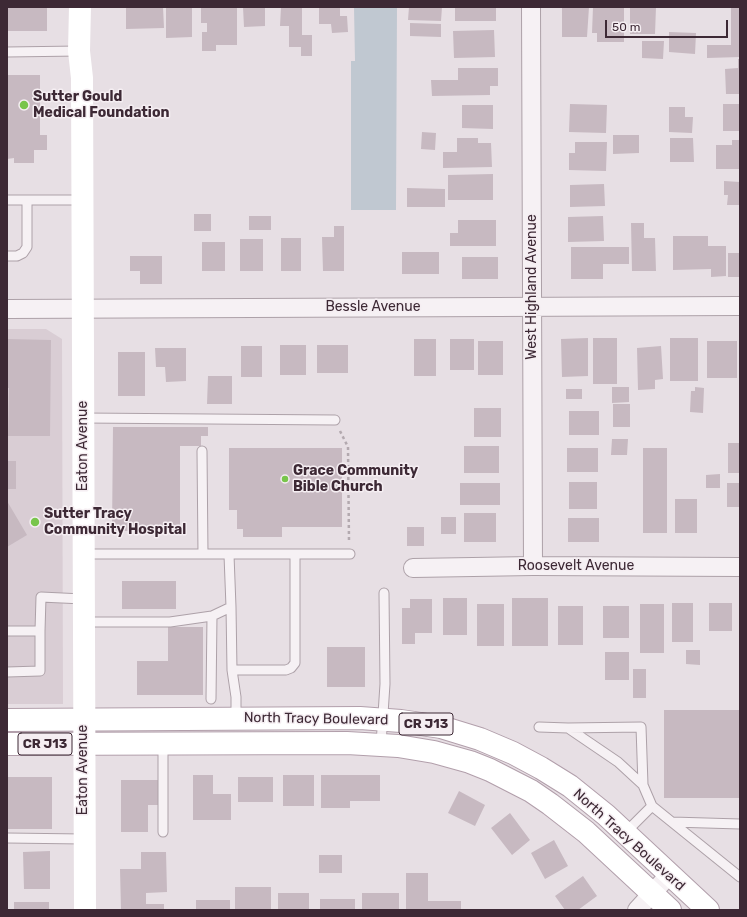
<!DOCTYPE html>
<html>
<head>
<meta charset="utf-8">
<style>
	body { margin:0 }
	#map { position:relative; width:747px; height:917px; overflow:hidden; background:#e7dfe4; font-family:Rubik,sans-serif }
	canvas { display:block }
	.frame { position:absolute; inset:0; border:8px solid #3d2935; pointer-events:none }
	.scale { position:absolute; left:605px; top:20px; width:123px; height:18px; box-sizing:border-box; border:2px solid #3d2935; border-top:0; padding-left:5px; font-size:12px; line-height:14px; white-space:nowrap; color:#3d2935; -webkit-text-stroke:3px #f5eef2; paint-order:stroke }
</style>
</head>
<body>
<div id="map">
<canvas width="747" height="917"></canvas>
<div class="frame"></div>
<div class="scale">50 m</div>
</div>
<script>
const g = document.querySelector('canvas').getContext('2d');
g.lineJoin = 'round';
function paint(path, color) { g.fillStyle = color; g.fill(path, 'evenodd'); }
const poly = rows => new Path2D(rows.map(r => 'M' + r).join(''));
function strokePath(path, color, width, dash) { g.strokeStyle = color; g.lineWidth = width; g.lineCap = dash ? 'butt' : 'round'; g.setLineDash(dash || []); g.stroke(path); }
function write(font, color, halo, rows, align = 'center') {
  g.font = font + ' Rubik,sans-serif'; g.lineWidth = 3; g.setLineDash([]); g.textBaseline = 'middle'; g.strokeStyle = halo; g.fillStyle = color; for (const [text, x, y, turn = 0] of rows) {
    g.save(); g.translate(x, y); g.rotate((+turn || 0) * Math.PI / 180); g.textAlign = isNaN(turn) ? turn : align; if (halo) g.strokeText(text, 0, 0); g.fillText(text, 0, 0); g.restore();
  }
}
paint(poly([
	[7,329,46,329,62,339,63,704,7,704]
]), '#d9cdd4');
paint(poly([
	[354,7,397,7,396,210,351,210,351,61,355,61]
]), '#c0c8d1');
paint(poly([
	[7,7,47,7,47,31,7,31],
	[126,7,163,7,164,28,126,29],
	[166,7,192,7,192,37,166,38],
	[201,7,237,7,237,45,216,45,216,51,202,51,202,32,207,32,207,23,201,23],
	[243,7,265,7,265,26,244,27],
	[281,7,302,7,302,35,312,35,312,56,301,56,301,47,289,47,289,26,280,26],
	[319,7,340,7,340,16,347,16,348,32,332,33,331,24,319,24],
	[409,7,442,7,441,21,408,20],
	[455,7,496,7,496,21,455,21],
	[562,7,589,7,587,37,562,37],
	[593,7,624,7,624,42,597,42,597,33,592,33],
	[630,7,656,7,655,34,630,34],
	[731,7,740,7,740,57,707,58,707,45,731,45],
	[410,23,441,24,441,37,410,36],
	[494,30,495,57,454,58,453,31],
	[669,32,696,33,695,54,669,52],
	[642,41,664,41,663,59,642,58],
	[738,59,740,59,740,94,726,94,725,69,738,68],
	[458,68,498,68,498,86,490,86,490,95,432,96,431,80,458,80],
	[7,75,40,75,40,135,47,135,47,150,34,150,34,163,14,163,14,158,7,159],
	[570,104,607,105,606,133,569,132],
	[723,104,740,104,740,131,723,131],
	[462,105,493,105,493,129,462,128],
	[669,107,685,107,685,117,693,117,692,133,669,132],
	[422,132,436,133,435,150,421,149],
	[613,135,639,135,639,153,613,154],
	[457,138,478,138,478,143,491,143,492,167,443,168,443,152,457,152],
	[670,138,693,138,694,162,670,162],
	[732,140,740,140,740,169,716,169,716,145,732,145],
	[575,142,607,142,606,171,569,170,569,153,575,153],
	[493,174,493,200,448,200,448,175],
	[724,181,740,182,740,205,727,205,728,195,724,195],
	[604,184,605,206,570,207,570,185],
	[407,188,445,189,445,207,407,207],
	[194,214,211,214,211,231,194,231],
	[249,216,271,216,271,230,249,230],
	[603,216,604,241,568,242,568,217],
	[458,220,496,220,496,246,450,246,450,233,458,233],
	[631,223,644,223,644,238,655,238,656,271,632,271],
	[334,226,344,226,344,271,323,271,322,237,334,237],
	[673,236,708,236,708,246,726,246,726,276,711,277,711,269,673,270],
	[281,238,301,238,301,271,281,271],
	[240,239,263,239,263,271,240,271],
	[202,242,225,242,225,271,202,271],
	[571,247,629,247,629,264,603,264,603,279,571,279],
	[402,252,439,252,439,274,402,274],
	[728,253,740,253,740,277,728,277],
	[130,256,162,256,162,284,140,284,140,271,130,271],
	[462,257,498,257,498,279,462,279],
	[588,338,588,376,562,377,561,339],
	[593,338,617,338,617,384,593,384],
	[670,338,698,338,698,381,670,381],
	[7,339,51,340,50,436,8,436,9,388,7,388],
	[414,339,436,339,436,376,414,376],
	[450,339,474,339,474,370,450,370],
	[478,341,503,341,503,375,478,375],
	[707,341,737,341,737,378,707,378],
	[280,345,306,345,306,375,280,375],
	[317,345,348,345,348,373,317,373],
	[241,346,262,346,262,377,241,377],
	[661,346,663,379,655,380,655,389,638,390,637,348],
	[155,348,186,348,186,381,166,382,165,367,156,367],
	[118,352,145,352,145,396,118,396],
	[208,376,232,376,232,404,207,404],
	[612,387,629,387,629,402,612,403],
	[695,387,704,388,703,413,690,412,691,391,695,391],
	[566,389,582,389,582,399,566,399],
	[613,404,630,404,630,427,613,427],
	[474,408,501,408,501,437,474,437],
	[569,411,599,411,599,435,569,435],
	[113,427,208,427,208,436,201,436,201,446,180,446,180,531,112,531],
	[612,439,628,439,627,455,611,455],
	[728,443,740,443,740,473,728,473],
	[464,446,499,446,499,473,464,473],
	[229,448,342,448,342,527,282,527,282,537,243,537,243,529,237,529,237,510,229,510],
	[567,448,598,448,598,472,567,472],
	[643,448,667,448,667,533,643,533],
	[7,461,16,461,16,489,7,489],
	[720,474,720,488,706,488,706,475],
	[569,482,597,482,597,509,569,509],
	[460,483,500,483,500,505,460,505],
	[727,483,740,483,740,507,727,507],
	[675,499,697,499,697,533,675,533],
	[7,501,27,535,7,547],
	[464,513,496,513,496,542,464,542],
	[441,517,456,517,456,534,441,534],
	[568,518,599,518,599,542,568,542],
	[407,527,424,527,424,546,407,546],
	[122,581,176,581,176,609,122,609],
	[443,598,467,598,467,635,443,635],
	[512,598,548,598,548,646,512,646],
	[410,599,432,599,432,633,415,633,415,644,402,644,402,608,410,608],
	[672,603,693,603,693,642,672,642],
	[709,603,732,603,732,631,709,631],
	[477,604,504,604,504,646,477,646],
	[640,604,664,604,664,653,640,653],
	[558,606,583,606,583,645,558,645],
	[603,606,629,606,629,638,603,638],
	[168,627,203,627,203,695,137,695,137,661,168,661],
	[327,647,365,647,365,687,327,687],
	[686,650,700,650,700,665,686,664],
	[605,652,629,652,629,680,605,680],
	[633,669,646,669,646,698,633,698],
	[664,710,740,710,740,798,664,798],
	[193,775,213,775,213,794,231,794,231,820,193,820],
	[283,775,314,775,314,806,283,806],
	[321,775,380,775,380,801,350,801,350,808,321,808],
	[7,777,52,777,52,829,7,829],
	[238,777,273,777,273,802,238,802],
	[121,780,158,780,158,805,148,805,148,832,121,832],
	[459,791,485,805,475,826,448,813],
	[510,813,530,840,512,855,491,828],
	[554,840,568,866,545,879,531,853],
	[50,851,50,889,24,889,23,852],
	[141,852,166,852,167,892,146,893,146,904,164,904,164,910,121,910,120,869,141,869],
	[319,855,342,855,342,873,319,873],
	[406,873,428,873,428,901,461,901,461,910,406,910],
	[583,876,597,896,578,910,565,910,555,896],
	[235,887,271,887,271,910,235,910],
	[278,893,309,893,309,910,278,910],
	[362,893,399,893,399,910,362,910],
	[320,899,355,899,355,910,320,910],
	[196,900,230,900,230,910,196,910],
	[14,902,49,902,49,910,14,910]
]), '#c7b9c1');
const lane = poly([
	[7,52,79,51],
	[7,200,82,200],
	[7,256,17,256,23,253,27,247,27,200],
	[83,418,335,420],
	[202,451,203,554],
	[83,554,350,554],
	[231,607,232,670,236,697,236,718],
	[83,622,170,622,212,616,231,607,229,555],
	[7,631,40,631,41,597,83,599],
	[232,670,286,670,291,668,295,663,295,555],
	[7,672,40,671,40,631],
	[211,699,212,616],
	[539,727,568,728,618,762,643,785,652,806,625,833],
	[568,728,641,727,643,785],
	[163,744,163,832],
	[381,744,385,684,384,593],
	[652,806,740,877],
	[672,822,740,824],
	[7,838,83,839]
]);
const street = poly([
	[531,7,533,566],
	[7,309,740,306],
	[413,568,533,566,740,567],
	[637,910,669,875]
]);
const primary = poly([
	[7,720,360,718,401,721,441,727,480,739,513,753,541,768,570,786,606,815,708,910],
	[7,744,347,743,398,746,434,752,470,762,490,770,531,791,550,804,586,832,670,910]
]);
strokePath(lane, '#ada1a8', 11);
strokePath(street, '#ada1a8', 20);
strokePath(primary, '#b29fab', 24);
strokePath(poly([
	[340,431,348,447,349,542]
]), '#b3a9af', 2.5, [3, 3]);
strokePath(lane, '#f6f1f4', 9);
strokePath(street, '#f6f1f4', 18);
strokePath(poly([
	[80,7,79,51,82,78,85,910]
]), '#fff', 22);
strokePath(primary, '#fff', 22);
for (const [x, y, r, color] of [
	[24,105,5,"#78c54b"],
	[285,479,4,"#78c54b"],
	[35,522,5,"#78c54b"]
]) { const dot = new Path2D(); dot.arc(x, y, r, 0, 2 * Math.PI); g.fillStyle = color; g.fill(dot); strokePath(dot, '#f5eef2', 1.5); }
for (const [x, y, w] of [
	[426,724,54],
	[45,744,54]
]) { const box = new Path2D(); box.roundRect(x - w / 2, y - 11, w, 22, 3); g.fillStyle = '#f5eef2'; g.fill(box); strokePath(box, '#3d2935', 1); }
write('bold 13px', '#3d2935', null, [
	["CR J13",426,724],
	["CR J13",45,744]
]);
write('bold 14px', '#3d2935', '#f5eef2', [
	["Sutter Gould",33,97],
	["Medical Foundation",33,113],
	["Grace Community",293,471],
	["Bible Church",293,487],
	["Sutter Tracy",44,514],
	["Community Hospital",44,530]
], 'left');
write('14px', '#3d2935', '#f5eef2', [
	["West Highland Avenue",532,287,-90],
	["Bessle Avenue",373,307],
	["Eaton Avenue",83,446,-90],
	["Roosevelt Avenue",576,566],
	["North Tracy Boulevard",316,719,1],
	["Eaton Avenue",83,770,-90],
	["North Tracy Boulevard",629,840,42]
]);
</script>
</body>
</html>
